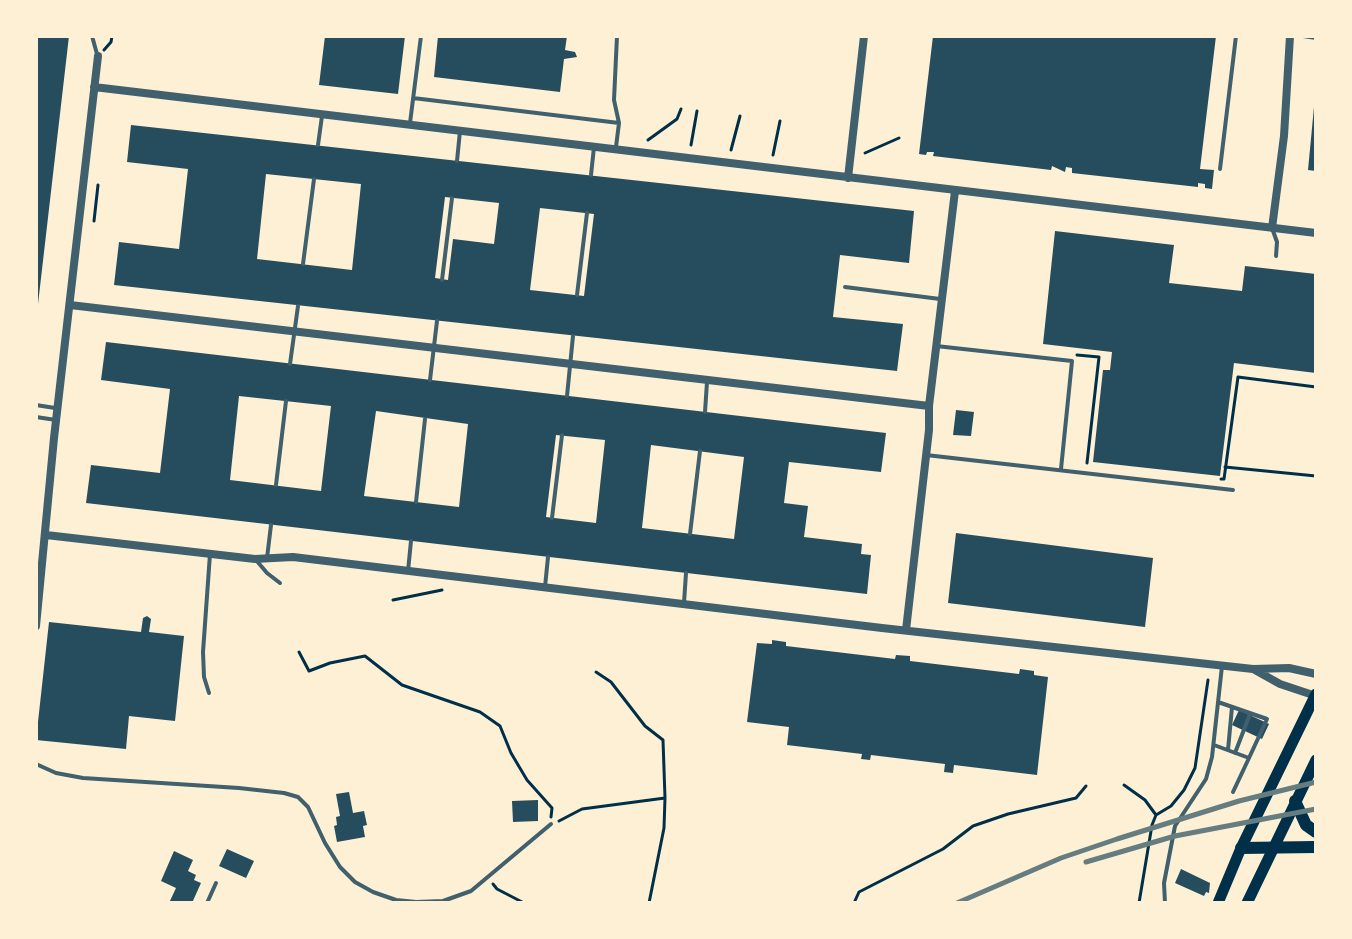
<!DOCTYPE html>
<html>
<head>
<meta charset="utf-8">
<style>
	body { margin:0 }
	#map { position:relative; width:1352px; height:939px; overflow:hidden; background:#fdf0d5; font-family:Cabin,sans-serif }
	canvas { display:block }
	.frame { position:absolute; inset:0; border:38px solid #fdf0d5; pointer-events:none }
</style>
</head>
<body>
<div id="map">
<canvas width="1352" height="939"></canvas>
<div class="frame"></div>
</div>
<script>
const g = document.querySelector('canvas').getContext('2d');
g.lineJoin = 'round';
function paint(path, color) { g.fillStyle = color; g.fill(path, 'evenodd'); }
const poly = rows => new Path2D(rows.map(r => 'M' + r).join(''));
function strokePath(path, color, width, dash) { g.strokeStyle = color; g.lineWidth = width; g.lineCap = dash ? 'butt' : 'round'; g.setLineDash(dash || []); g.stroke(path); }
paint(poly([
	[36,36,69,36,38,304,36,304],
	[325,36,405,36,398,94,319,85],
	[438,36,567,36,565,50,575,52,577,57,564,59,560,92,434,77],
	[933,36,1216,36,1200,169,1214,170,1212,189,1205,188,1205,184,1198,183,1198,187,1072,173,1072,168,1066,167,1065,172,1052,166,1051,170,933,156,934,152,927,152,926,155,919,154],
	[1314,107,1316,107,1316,171,1308,170],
	[131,125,914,211,909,263,840,255,833,317,903,324,897,371,114,285,119,242,179,249,188,169,127,162],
	[266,174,361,184,352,270,257,259],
	[445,197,499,203,494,244,453,239,448,280,435,278],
	[540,208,594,214,584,296,530,290],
	[1055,231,1174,245,1169,283,1242,291,1245,266,1316,274,1316,373,1234,363,1220,476,1093,462,1103,370,1110,370,1112,352,1043,344],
	[106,342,886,433,881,472,789,462,784,503,808,506,804,537,862,544,861,554,871,555,867,594,86,503,91,465,160,473,170,389,101,380],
	[239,396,331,406,321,491,230,480],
	[376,411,468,424,459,507,364,496],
	[556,435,605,440,596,523,546,517],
	[651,445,744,457,734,539,642,528],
	[956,410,974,412,971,436,953,435],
	[956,533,1153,558,1145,627,948,603],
	[147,616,151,619,149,632,184,636,175,721,129,716,126,749,36,740,49,622,141,632,143,618],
	[772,640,786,642,786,646,895,659,896,655,910,656,910,661,1019,674,1020,669,1034,671,1034,675,1048,677,1037,775,954,765,953,773,944,772,945,764,871,755,870,760,861,759,862,754,787,745,789,727,747,722,757,643,772,644],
	[1239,710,1269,724,1262,739,1232,725],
	[349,792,353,813,364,811,367,825,363,826,365,837,337,842,334,826,337,825,336,817,340,816,336,794],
	[538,800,538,821,513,822,512,801],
	[227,849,254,861,246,878,219,866],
	[174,851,193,860,188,871,196,875,194,880,201,883,192,903,169,903,176,888,161,881],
	[1181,869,1210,883,1209,893,1206,892,1204,896,1175,883]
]), '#264d5e');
strokePath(poly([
	[104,50,111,42,112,36],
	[648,140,677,119,681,109],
	[691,145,697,111],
	[731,150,740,116],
	[865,153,899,138],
	[773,155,780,121],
	[94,221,98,185],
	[1077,355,1099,357,1087,463],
	[1225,467,1316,476],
	[1221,479,1224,479,1238,377,1316,387],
	[393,600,442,590],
	[299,652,309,671,330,663,365,656,402,685,480,712,500,726,511,753,527,780,552,808,551,817],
	[1124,785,1145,800,1156,815],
	[559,821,582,809,665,798,663,740,645,726,611,682,596,672],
	[493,884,497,889,524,903],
	[649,903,664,828,665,798],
	[854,903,859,892,943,849,973,826,1008,814,1076,798,1086,786],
	[1139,903,1152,825,1156,815,1171,806,1184,790,1195,768,1208,680]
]), '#003049', 3);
strokePath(poly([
	[92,36,97,54],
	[1303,36,1316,38],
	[413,98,619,123],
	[410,123,421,36],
	[318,145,322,116],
	[616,147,619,123,614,100,617,36],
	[457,161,460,131],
	[1220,169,1236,36],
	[591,175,594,147],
	[1272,228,1277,242,1276,256],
	[303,264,314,179],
	[442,280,452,198],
	[845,287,940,299],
	[577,295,587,213],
	[936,346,1072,361,1061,469],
	[290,364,298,306],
	[430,380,437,321],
	[567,396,573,336],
	[36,405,55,408],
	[705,412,707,382],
	[36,417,56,420],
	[926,455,1233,490],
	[276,485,286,401],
	[416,502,425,419],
	[552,518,562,435],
	[690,534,700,451],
	[267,558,271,525],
	[256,560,267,573,280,583],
	[408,571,411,541],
	[545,587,548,557],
	[684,603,686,573],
	[209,693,204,677,203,652,210,554],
	[1214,745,1249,758,1267,719,1218,702],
	[1228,750,1232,707],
	[1235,753,1250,714],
	[36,764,56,773,83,778,239,788,284,793,298,797,308,807,325,843,340,867,355,882,373,892,396,900,416,902,443,901,471,891,551,824],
	[1233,792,1249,758],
	[207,903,216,883],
	[1165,903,1164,883,1175,826,1206,779,1212,757,1222,666]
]), '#3f606c', 4);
strokePath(poly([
	[94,87,1316,233],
	[848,178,864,36],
	[1272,228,1284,136,1290,36],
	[70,305,929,406],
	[46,535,255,559,293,557,882,628,1253,669,1289,668,1316,674],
	[36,626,54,438,98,56],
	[906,630,929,430,929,406,955,191],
	[1255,670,1280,684,1316,696]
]), '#3f606c', 8);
strokePath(poly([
	[1218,903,1241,848,1316,694],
	[1247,903,1316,760]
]), '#003049', 11);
strokePath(poly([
	[1295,801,1306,825,1316,832],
	[1241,848,1316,847]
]), '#003049', 12);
strokePath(poly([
	[1086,862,1175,836,1316,809],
	[957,903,1061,858,1117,839,1239,801,1316,782]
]), '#657d81', 5);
</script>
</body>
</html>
